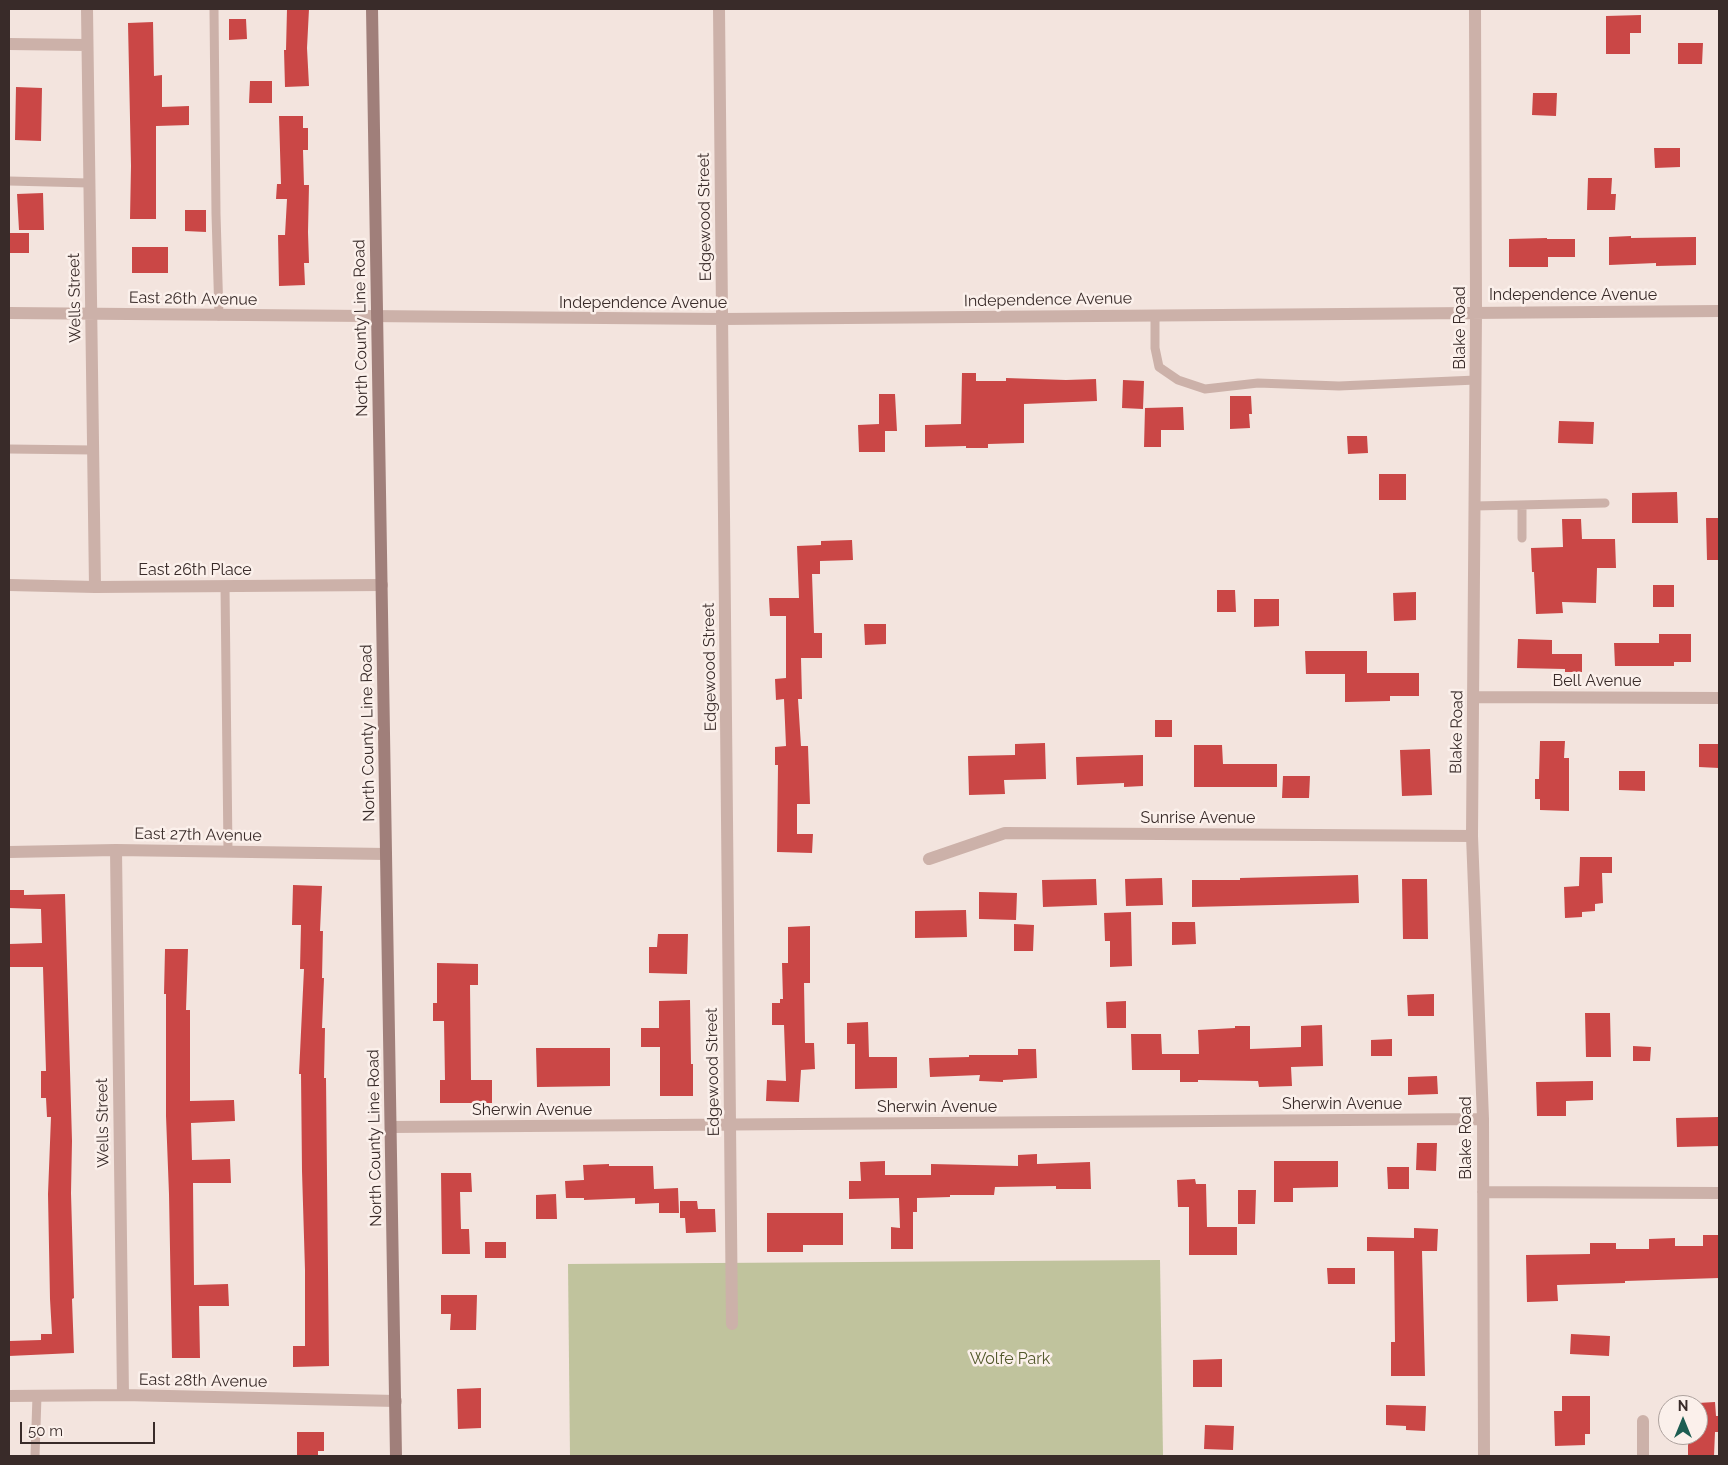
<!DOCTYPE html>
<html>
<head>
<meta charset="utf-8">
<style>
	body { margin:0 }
	#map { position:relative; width:1728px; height:1465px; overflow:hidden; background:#f3e4de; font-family:Raleway,sans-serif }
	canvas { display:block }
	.frame { position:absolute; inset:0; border:10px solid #392b29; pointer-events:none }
	.north { position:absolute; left:1658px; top:1395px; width:50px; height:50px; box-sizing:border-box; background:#fbf0eb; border:1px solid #ada19d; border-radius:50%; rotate:0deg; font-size:14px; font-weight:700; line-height:20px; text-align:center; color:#392b29 }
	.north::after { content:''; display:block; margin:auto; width:18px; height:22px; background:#1d5d52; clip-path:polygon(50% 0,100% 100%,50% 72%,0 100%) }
	.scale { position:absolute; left:20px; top:1422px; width:135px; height:22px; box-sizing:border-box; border:2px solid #392b29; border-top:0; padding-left:6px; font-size:15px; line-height:18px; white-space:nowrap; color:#392b29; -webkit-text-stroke:4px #fbf0eb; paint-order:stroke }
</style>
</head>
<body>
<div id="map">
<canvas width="1728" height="1465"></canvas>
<div class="frame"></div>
<div class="north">N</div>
<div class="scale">50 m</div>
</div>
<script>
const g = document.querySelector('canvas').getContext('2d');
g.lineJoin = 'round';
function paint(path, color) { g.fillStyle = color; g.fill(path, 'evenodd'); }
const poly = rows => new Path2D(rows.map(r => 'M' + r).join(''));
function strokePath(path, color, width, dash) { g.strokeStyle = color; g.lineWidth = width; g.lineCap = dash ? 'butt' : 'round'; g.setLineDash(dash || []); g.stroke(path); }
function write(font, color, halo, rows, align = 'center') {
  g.font = font + ' Raleway,sans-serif'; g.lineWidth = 5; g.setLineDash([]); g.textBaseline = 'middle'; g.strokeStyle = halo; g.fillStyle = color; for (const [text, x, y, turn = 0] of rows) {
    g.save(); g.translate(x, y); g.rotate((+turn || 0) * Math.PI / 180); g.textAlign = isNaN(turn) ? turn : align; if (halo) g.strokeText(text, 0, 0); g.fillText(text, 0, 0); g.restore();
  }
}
paint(poly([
	[1160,1260,1163,1456,570,1456,568,1264]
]), '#c0c39d');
paint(poly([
	[287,9,309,9,307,48,309,86,285,87,284,50,286,50],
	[1641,15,1641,33,1630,33,1630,54,1606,54,1606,16],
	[229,19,246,19,247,39,229,40],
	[153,22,154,76,162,75,162,107,189,106,189,125,156,126,156,219,130,219,131,166,128,23],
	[1678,43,1703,43,1702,64,1678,64],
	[250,81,272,81,272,103,249,103],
	[16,87,42,88,41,141,15,140],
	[1533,93,1557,93,1556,116,1532,115],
	[279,116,303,116,303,128,308,128,308,150,303,150,304,185,309,185,308,232,309,263,304,263,305,285,279,286,278,235,285,235,287,199,276,199,277,184,281,184],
	[1654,148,1680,148,1680,167,1655,168],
	[1588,178,1612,178,1611,194,1616,194,1615,210,1587,210],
	[43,193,44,230,19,230,17,194],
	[185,210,206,210,206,232,185,231],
	[9,233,29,233,29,253,9,253],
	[1631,236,1631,238,1696,237,1696,265,1656,266,1656,263,1609,265,1609,237],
	[1547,238,1547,239,1575,239,1575,257,1548,257,1548,267,1509,267,1509,239],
	[132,247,168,247,168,273,132,273],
	[962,373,976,373,976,381,1006,381,1006,378,1066,380,1096,379,1097,401,1024,404,1024,443,988,444,988,448,966,448,966,446,925,447,925,425,961,424],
	[1123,380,1144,381,1143,409,1122,408],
	[879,394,895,394,897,431,885,431,885,452,859,452,858,425,879,424],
	[1230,396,1251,396,1252,414,1249,414,1250,428,1230,429],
	[1183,407,1184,430,1161,430,1161,447,1144,447,1145,408],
	[1559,421,1594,422,1593,444,1558,443],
	[1347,436,1367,436,1368,453,1348,454],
	[1379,474,1406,474,1406,500,1379,500],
	[1677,492,1678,523,1632,523,1632,493],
	[1706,518,1719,518,1719,560,1707,560],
	[1562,519,1581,519,1582,539,1615,539,1616,568,1597,568,1596,603,1562,602,1563,613,1536,614,1534,572,1532,572,1531,548,1563,547],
	[852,540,853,560,820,561,820,574,812,574,814,633,822,633,822,658,801,658,802,699,798,699,801,746,808,746,810,804,797,804,797,834,813,834,812,853,777,852,778,765,775,765,775,747,786,746,784,699,776,700,775,679,786,678,786,616,770,616,769,598,799,598,797,546,821,545,821,541],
	[1653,585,1674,585,1674,607,1653,607],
	[1217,590,1235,590,1236,612,1217,612],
	[1416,592,1416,620,1394,621,1393,593],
	[1254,599,1279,599,1279,626,1254,627],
	[864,624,886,624,886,644,865,645],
	[1659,634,1691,634,1691,662,1674,662,1674,666,1615,666,1614,643,1659,643],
	[1518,639,1552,640,1552,654,1582,654,1582,672,1565,672,1565,669,1517,668],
	[1305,651,1367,651,1367,673,1419,673,1419,696,1390,696,1390,701,1345,702,1345,674,1306,674],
	[1155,720,1172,720,1172,737,1155,737],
	[1540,741,1565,741,1564,758,1569,758,1569,811,1540,810,1540,799,1535,799,1535,779,1539,779],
	[1045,743,1046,779,1004,780,1005,794,969,795,968,756,1015,755,1015,744],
	[1699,744,1719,744,1719,768,1699,767],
	[1194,745,1222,745,1223,764,1277,764,1277,787,1194,787],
	[1430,749,1432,795,1402,796,1400,750],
	[1143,755,1143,786,1124,787,1124,783,1077,785,1076,757],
	[1619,771,1645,771,1645,791,1619,790],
	[1283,776,1310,776,1309,798,1282,798],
	[1580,857,1612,857,1612,873,1602,873,1603,903,1595,904,1595,911,1582,912,1582,917,1565,918,1564,887,1579,886],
	[1358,875,1359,903,1192,907,1192,880,1240,880,1240,878],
	[1162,878,1163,905,1126,906,1125,879],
	[1096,879,1097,905,1043,907,1042,880],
	[1402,879,1427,879,1428,939,1403,939],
	[293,885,322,886,320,931,323,931,322,978,324,978,322,1028,325,1028,324,1078,326,1078,329,1366,293,1367,293,1346,305,1346,305,1270,302,1171,301,1074,299,1074,304,969,300,969,301,925,292,925],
	[9,890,24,890,24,895,65,894,72,1141,71,1193,74,1298,72,1299,74,1353,9,1356,9,1341,41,1340,41,1334,52,1334,50,1299,48,1194,51,1117,47,1117,46,1098,41,1098,41,1071,46,1071,43,967,9,967,9,944,42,943,41,909,9,908],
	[979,892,1017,893,1016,920,979,919],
	[966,910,967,937,915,938,915,911],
	[1131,912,1132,966,1110,967,1110,941,1105,941,1104,913],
	[1172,922,1195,922,1196,944,1172,945],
	[1014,924,1034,925,1033,951,1014,951],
	[810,926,810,983,804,983,805,1043,814,1043,815,1069,801,1070,799,1102,766,1101,767,1080,786,1081,784,1025,772,1025,772,1003,780,1003,780,999,783,999,782,963,788,963,788,927],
	[658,934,688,934,687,974,649,973,649,947,657,947],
	[165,949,188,949,186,1010,190,1010,190,1101,234,1100,235,1121,191,1123,192,1160,230,1159,231,1183,193,1183,194,1285,228,1284,229,1306,199,1306,200,1358,172,1358,169,1194,166,1116,166,994,164,994],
	[437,963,478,964,478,985,470,985,471,1080,492,1080,492,1103,440,1103,440,1080,445,1080,444,1021,433,1021,433,1003,437,1003],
	[1434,994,1434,1016,1408,1016,1407,995],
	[690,1000,691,1064,693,1064,693,1096,660,1096,660,1047,641,1047,641,1028,659,1028,659,1001],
	[1126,1001,1126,1028,1107,1028,1106,1002],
	[1585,1013,1610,1013,1611,1057,1586,1057],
	[868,1022,869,1057,897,1057,897,1088,855,1089,855,1044,847,1044,847,1023],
	[1322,1025,1323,1066,1291,1067,1292,1086,1259,1087,1258,1081,1198,1080,1198,1082,1180,1082,1180,1070,1132,1070,1131,1034,1161,1034,1162,1054,1199,1054,1198,1030,1235,1028,1235,1026,1250,1026,1250,1049,1301,1047,1301,1026],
	[1392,1039,1392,1056,1371,1056,1371,1040],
	[1633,1046,1651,1047,1650,1061,1633,1061],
	[536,1048,610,1048,610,1086,537,1087],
	[1018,1049,1036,1049,1037,1078,1003,1080,1003,1082,979,1081,980,1075,930,1077,929,1058,969,1057,969,1055,1018,1055],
	[1437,1076,1438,1094,1408,1095,1408,1077],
	[1593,1081,1593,1100,1566,1101,1566,1116,1537,1116,1536,1082],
	[1719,1117,1719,1146,1677,1147,1676,1118],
	[1417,1143,1437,1143,1436,1171,1416,1170],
	[1037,1154,1037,1164,1090,1162,1091,1189,1056,1189,1056,1186,995,1187,994,1195,950,1195,950,1197,917,1198,917,1212,913,1212,913,1249,891,1249,891,1227,900,1228,899,1198,849,1199,849,1181,861,1181,860,1162,885,1161,885,1175,931,1175,931,1164,1018,1166,1018,1155],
	[1274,1161,1338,1161,1338,1187,1293,1188,1293,1202,1274,1202],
	[609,1164,609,1166,653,1166,654,1189,678,1188,679,1213,659,1213,659,1203,635,1204,635,1198,584,1200,584,1198,566,1198,565,1181,584,1180,583,1165],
	[1387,1167,1409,1167,1409,1189,1388,1189],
	[441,1173,471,1173,472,1192,460,1192,461,1229,469,1229,470,1254,442,1254],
	[1195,1179,1196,1184,1206,1184,1207,1227,1237,1227,1237,1255,1189,1255,1189,1207,1178,1207,1177,1180],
	[1238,1190,1256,1190,1255,1224,1238,1224],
	[556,1194,557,1219,536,1219,536,1195],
	[680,1201,697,1201,698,1209,715,1209,716,1232,686,1233,685,1218,680,1218],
	[767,1213,843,1213,843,1245,803,1245,803,1252,767,1252],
	[1414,1228,1438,1229,1437,1251,1422,1251,1425,1376,1391,1376,1391,1342,1395,1342,1394,1251,1367,1251,1367,1237,1414,1238],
	[1703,1235,1719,1235,1719,1278,1625,1281,1625,1283,1557,1285,1558,1301,1527,1302,1526,1255,1590,1254,1590,1243,1616,1243,1616,1249,1649,1249,1649,1239,1675,1238,1675,1246,1703,1246],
	[485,1242,506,1242,506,1258,485,1258],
	[1327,1268,1355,1268,1355,1284,1328,1284],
	[441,1295,477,1295,476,1330,450,1330,451,1314,441,1314],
	[1571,1334,1610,1336,1609,1356,1570,1354],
	[1222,1359,1222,1387,1193,1387,1193,1360],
	[481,1388,481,1428,458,1429,457,1389],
	[1562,1396,1590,1396,1590,1434,1585,1434,1585,1445,1555,1446,1554,1411,1562,1411],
	[1715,1402,1716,1416,1719,1416,1719,1432,1715,1432,1714,1456,1688,1456,1688,1435,1698,1435,1698,1403],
	[1386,1405,1426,1406,1425,1431,1406,1430,1406,1426,1386,1425],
	[1205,1425,1234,1426,1233,1450,1204,1449],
	[297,1432,324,1432,324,1451,318,1451,318,1456,297,1456]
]), '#ca4746');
strokePath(poly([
	[214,9,216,214,219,316],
	[9,181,89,183],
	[1155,315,1155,348,1159,367,1178,380,1205,389,1258,383,1339,386,1476,380],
	[9,449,93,450],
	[1475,506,1605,503],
	[1522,538,1522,505],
	[225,586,228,852],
	[35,1456,37,1396]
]), '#ccb1a9', 9);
strokePath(poly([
	[87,9,95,587],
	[719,9,732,1324],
	[1475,9,1476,312,1472,836,1483,1119,1484,1456],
	[9,44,87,45],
	[9,313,723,319,1719,311],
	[9,585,95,587,382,585],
	[1474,697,1719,698],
	[116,850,123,1395],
	[9,852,116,850,386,854],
	[929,859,1005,833,1472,836],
	[391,1127,1483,1119],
	[1483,1192,1719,1193],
	[9,1396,123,1395,396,1401],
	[1643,1421,1643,1456]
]), '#ccb1a9', 12);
strokePath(poly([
	[372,9,396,1456]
]), '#a07f7a', 12);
write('16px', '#392b29', '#fbf0eb', [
	["Edgewood Street",705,217,-91],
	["Independence Avenue",1573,295],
	["Wells Street",75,298,-91],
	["East 26th Avenue",193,299,1],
	["Independence Avenue",1048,300,-1],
	["Independence Avenue",643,303],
	["North County Line Road",361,328,-91],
	["Blake Road",1460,328,-90],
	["East 26th Place",195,570],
	["Edgewood Street",710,667,-91],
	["Bell Avenue",1597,681],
	["Blake Road",1457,732,-89],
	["North County Line Road",368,733,-91],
	["Sunrise Avenue",1198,818],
	["East 27th Avenue",198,835,1],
	["Edgewood Street",713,1072,-91],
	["Sherwin Avenue",1342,1104],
	["Sherwin Avenue",937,1107],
	["Sherwin Avenue",532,1110],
	["Wells Street",103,1123,-91],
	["North County Line Road",375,1138,-91],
	["Blake Road",1466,1138,-90],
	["East 28th Avenue",203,1381,1]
]);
write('16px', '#53592c', '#fbf0eb', [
	["Wolfe Park",1010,1359]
]);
</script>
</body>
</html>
